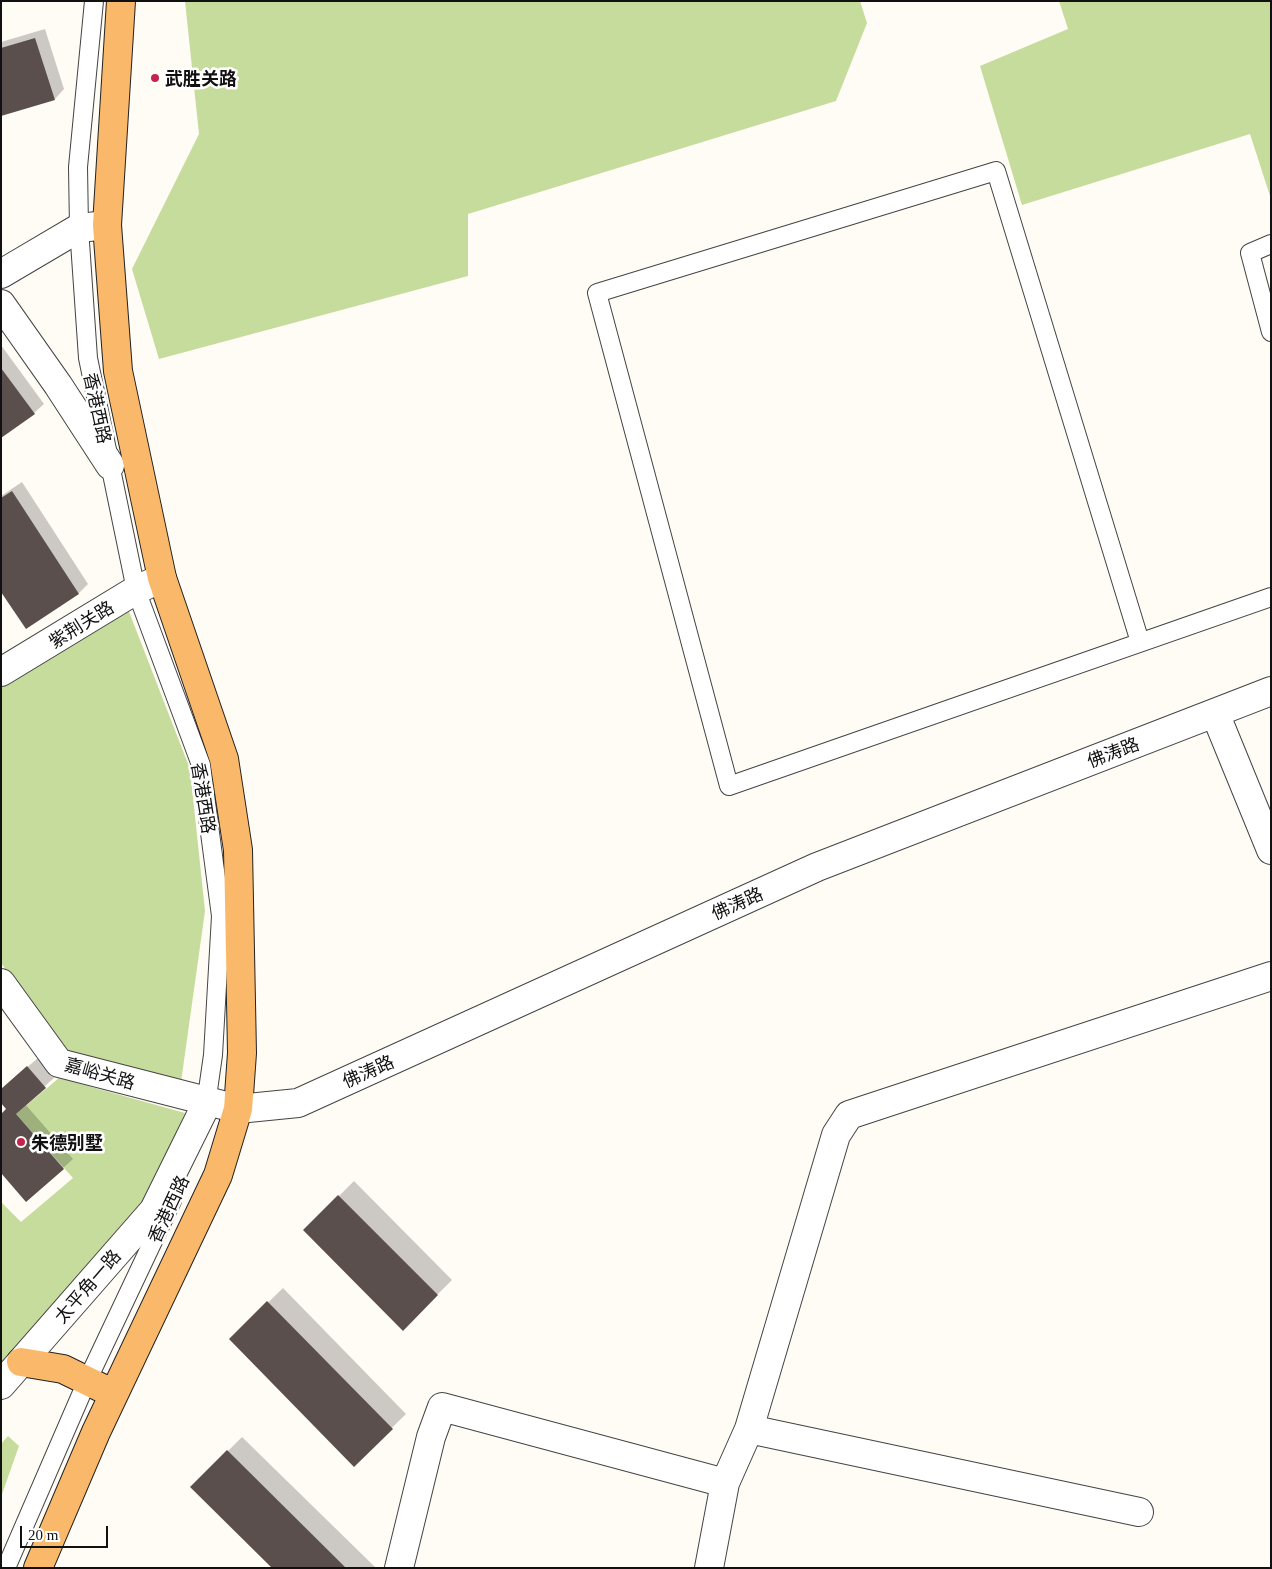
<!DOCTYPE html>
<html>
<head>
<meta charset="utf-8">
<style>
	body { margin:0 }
	#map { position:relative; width:1272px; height:1569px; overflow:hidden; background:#fffbf5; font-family:Georgia,serif }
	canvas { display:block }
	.frame { position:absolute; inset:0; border:2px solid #111; pointer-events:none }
	.scale { position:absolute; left:20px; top:1526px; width:88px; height:22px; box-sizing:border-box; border:2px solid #111; border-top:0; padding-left:6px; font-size:15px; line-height:18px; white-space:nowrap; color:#111; -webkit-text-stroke:4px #fff; paint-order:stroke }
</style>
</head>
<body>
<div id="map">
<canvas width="1272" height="1569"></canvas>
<div class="frame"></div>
<div class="scale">20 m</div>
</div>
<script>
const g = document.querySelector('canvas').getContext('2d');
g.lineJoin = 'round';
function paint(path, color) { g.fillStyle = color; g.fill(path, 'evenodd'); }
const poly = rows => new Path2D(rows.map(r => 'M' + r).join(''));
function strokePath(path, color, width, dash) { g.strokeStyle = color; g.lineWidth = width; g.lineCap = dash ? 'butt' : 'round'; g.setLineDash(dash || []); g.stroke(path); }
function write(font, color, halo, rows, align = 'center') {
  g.font = font + ' Georgia,"Noto Sans SC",serif'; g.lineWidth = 5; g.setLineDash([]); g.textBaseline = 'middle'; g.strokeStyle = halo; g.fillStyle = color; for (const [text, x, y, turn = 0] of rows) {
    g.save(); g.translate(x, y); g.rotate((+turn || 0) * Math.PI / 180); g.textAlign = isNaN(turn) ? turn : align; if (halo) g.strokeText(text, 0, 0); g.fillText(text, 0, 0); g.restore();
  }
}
paint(poly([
	[185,1,860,1,867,23,836,101,468,214,468,276,159,359,132,269,199,134],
	[1059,1,1271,1,1271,199,1250,134,1022,205,980,66,1068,29],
	[128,609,190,769,205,911,180,1089,64,1051,1,963,1,685],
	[59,1078,185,1113,139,1218,1,1371,1,1202,21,1222,73,1178,16,1114],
	[8,1436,19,1446,1,1497,1,1444]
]), '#c6dc9c');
paint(poly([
	[45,29,64,89,55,99,1,115,1,42],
	[1,345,44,404,34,413,1,437],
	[22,482,88,584,79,593,26,628,1,590,1,496],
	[38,1058,55,1077,25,1104,73,1159,27,1201,8,1109,5,1086],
	[354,1181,452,1280,403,1329,305,1230],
	[283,1288,406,1414,354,1465,231,1339],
	[242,1437,375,1567,374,1568,274,1568,192,1487]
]), '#0003');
paint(poly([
	[35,38,55,100,1,116,1,48],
	[1,368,35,414,1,438],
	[12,491,79,594,26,629,1,592,1,498],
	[27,1066,46,1088,16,1114,64,1169,26,1202,1,1173,1,1114,6,1109,1,1103,1,1089],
	[338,1195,438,1295,403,1331,303,1230],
	[267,1301,393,1429,354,1467,229,1339],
	[227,1450,346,1568,272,1568,190,1487]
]), '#5a4f4d');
const service = poly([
	[94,1,78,167,79,228,88,358,136,590,201,765,221,916,213,1055,205,1111],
	[1271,244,1250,253,1271,332],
	[1140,642,996,171,597,293,729,786,1271,597],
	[6,1568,87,1381,172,1201]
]);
const minor = poly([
	[1,274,79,228,107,225],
	[1,304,58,385,110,465],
	[1,672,136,590,162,578],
	[1215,713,1271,850],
	[1,983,59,1063,238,1109,298,1103,817,867,1271,691],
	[1,1385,154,1210,207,1103],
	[749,1429,1139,1512],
	[399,1568,431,1437,442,1407,725,1483],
	[709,1568,725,1483,749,1429,836,1135,849,1115,1271,976]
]);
const primary = poly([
	[21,1362,63,1369,114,1394],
	[38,1568,96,1432,218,1175,238,1109,242,1053,238,850,224,759,162,578,118,371,107,225,121,1]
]);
strokePath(service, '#444', 20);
strokePath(minor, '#444', 30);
strokePath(primary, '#222', 30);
strokePath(service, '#fff', 18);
strokePath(minor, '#fff', 28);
strokePath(primary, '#fab96a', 28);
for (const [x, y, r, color] of [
	[155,78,5,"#c5254d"],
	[21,1142,5,"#c5254d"]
]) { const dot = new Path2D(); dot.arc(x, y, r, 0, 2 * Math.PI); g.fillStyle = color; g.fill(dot); strokePath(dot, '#fff', 2); }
write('bold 18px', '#111', '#fff', [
	["武胜关路",165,78],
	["朱德别墅",31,1142]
], 'left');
write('18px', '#111', '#fff', [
	["香港西路",98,408,78],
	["紫荆关路",81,624,-32],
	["佛涛路",1113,752,-21],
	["香港西路",204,798,81],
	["佛涛路",737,903,-24],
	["佛涛路",368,1071,-24],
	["嘉峪关路",100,1073,16],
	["香港西路",168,1209,-65],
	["太平角一路",87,1286,-49]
]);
</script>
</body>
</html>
